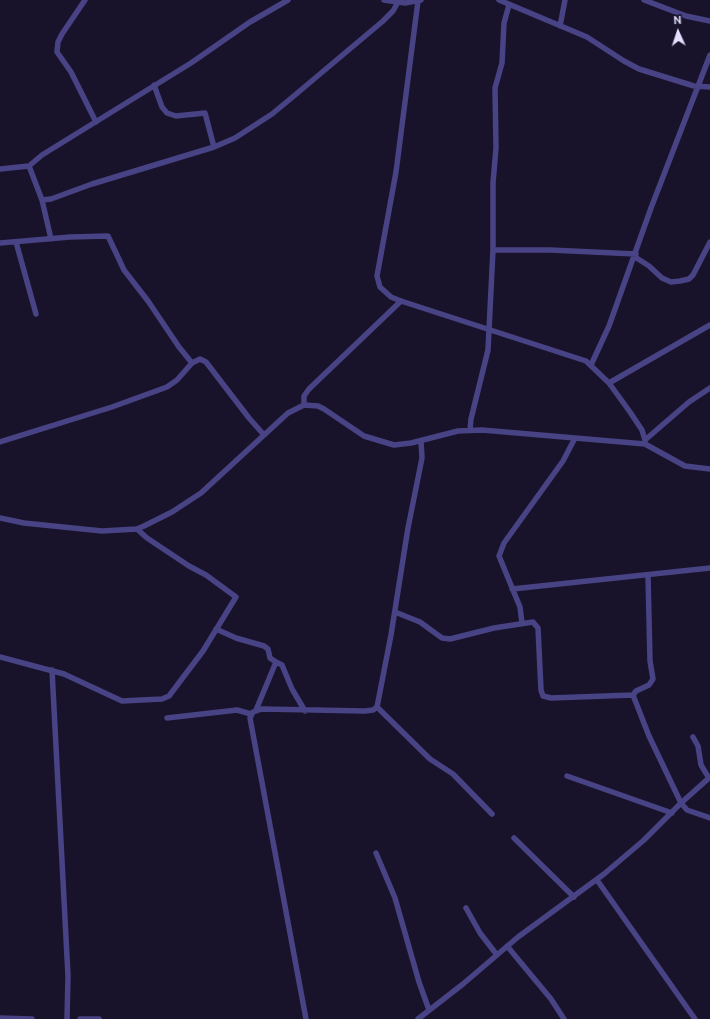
<!DOCTYPE html>
<html>
<head>
<meta charset="utf-8">
<style>
	body { margin:0 }
	#map { position:relative; width:710px; height:1019px; overflow:hidden; background:#18132a; font-family:Ubuntu,sans-serif }
	canvas { display:block }
	.north { position:absolute; left:658px; top:12px; width:40px; height:40px; -webkit-text-stroke:3px #18132a; paint-order:stroke; rotate:357deg; font-size:11px; font-weight:700; line-height:16px; text-align:center; color:#e4dffc }
	.north::after { content:''; display:block; margin:auto; width:14px; height:18px; background:#e4dffc; clip-path:polygon(50% 0,100% 100%,50% 72%,0 100%) }
</style>
</head>
<body>
<div id="map">
<canvas width="710" height="1019"></canvas>
<div class="north">N</div>
</div>
<script>
const g = document.querySelector('canvas').getContext('2d');
g.lineJoin = 'round';
const poly = rows => new Path2D(rows.map(r => 'M' + r).join(''));
function strokePath(path, color, width, dash) { g.strokeStyle = color; g.lineWidth = width; g.lineCap = dash ? 'butt' : 'round'; g.setLineDash(dash || []); g.stroke(path); }
strokePath(poly([
	[85,0,62,34,58,42,57,52,71,72,96,122],
	[384,0,405,3,421,0],
	[499,0,587,37,624,61,639,69,694,86,710,87],
	[644,0,686,16,710,21],
	[418,1,396,172,377,276,380,287,391,297,401,301,586,361,609,383,630,412,642,430,645,440,645,444],
	[560,26,565,0],
	[154,85,162,107,167,113,176,116,205,113,214,147],
	[29,166,42,155,191,63,250,22,288,0],
	[29,166,42,200,51,239],
	[0,169,29,166],
	[42,200,51,199,92,184,214,147,235,138,272,114,295,95,383,21,393,11,398,2],
	[16,242,36,314],
	[0,243,70,237,108,236,124,270,148,301,179,347,192,363,200,359,206,362,249,418,264,435],
	[493,250,550,250,636,254],
	[635,257,649,266,662,278,671,282,680,281,689,279,693,275,710,242],
	[591,365,609,326,651,208,710,55],
	[609,383,710,325],
	[304,405,304,396,309,389,401,301],
	[470,430,471,419,488,350,493,250,493,183,496,148,495,88,502,63,504,23,509,5],
	[645,440,689,402,710,388],
	[0,442,112,407,167,387,177,380,192,363],
	[0,518,24,523,102,531,137,529,144,526,172,512,201,493,288,413,304,405,318,406,324,409,364,436,394,445,411,443,458,431,482,430,645,444,685,466,710,469],
	[648,575,650,661,653,679,649,685,636,691,633,695,649,736,681,803,687,810,710,818],
	[512,589,710,568],
	[395,612,420,622,442,638,450,639,494,628,533,622,538,628,541,690,543,696,551,698,633,695],
	[522,623,520,607,499,556,504,543,563,461,575,438],
	[216,629,236,638,264,646,268,649,270,658,276,662,256,710],
	[0,657,64,674,122,701,162,699,169,696,203,651,236,597,206,575,189,566,147,538,137,529],
	[276,662,282,665,292,689,305,711],
	[52,670,68,976,67,1019],
	[377,707,430,759,453,774,492,814],
	[167,718,237,710,251,714],
	[693,737,698,746,701,765,709,778],
	[567,776,672,813],
	[514,838,574,897],
	[376,853,395,898,419,982,429,1010],
	[597,880,695,1019],
	[466,908,480,933,497,955],
	[507,946,551,999,564,1019],
	[0,1018,32,1019],
	[80,1019,99,1019],
	[306,1019,250,718,253,712,262,709,365,711,373,710,377,707,391,635,408,528,422,458,421,441],
	[418,1019,463,984,518,937,604,874,644,840,681,803,710,777]
]), '#484384', 5.5);
</script>
</body>
</html>
